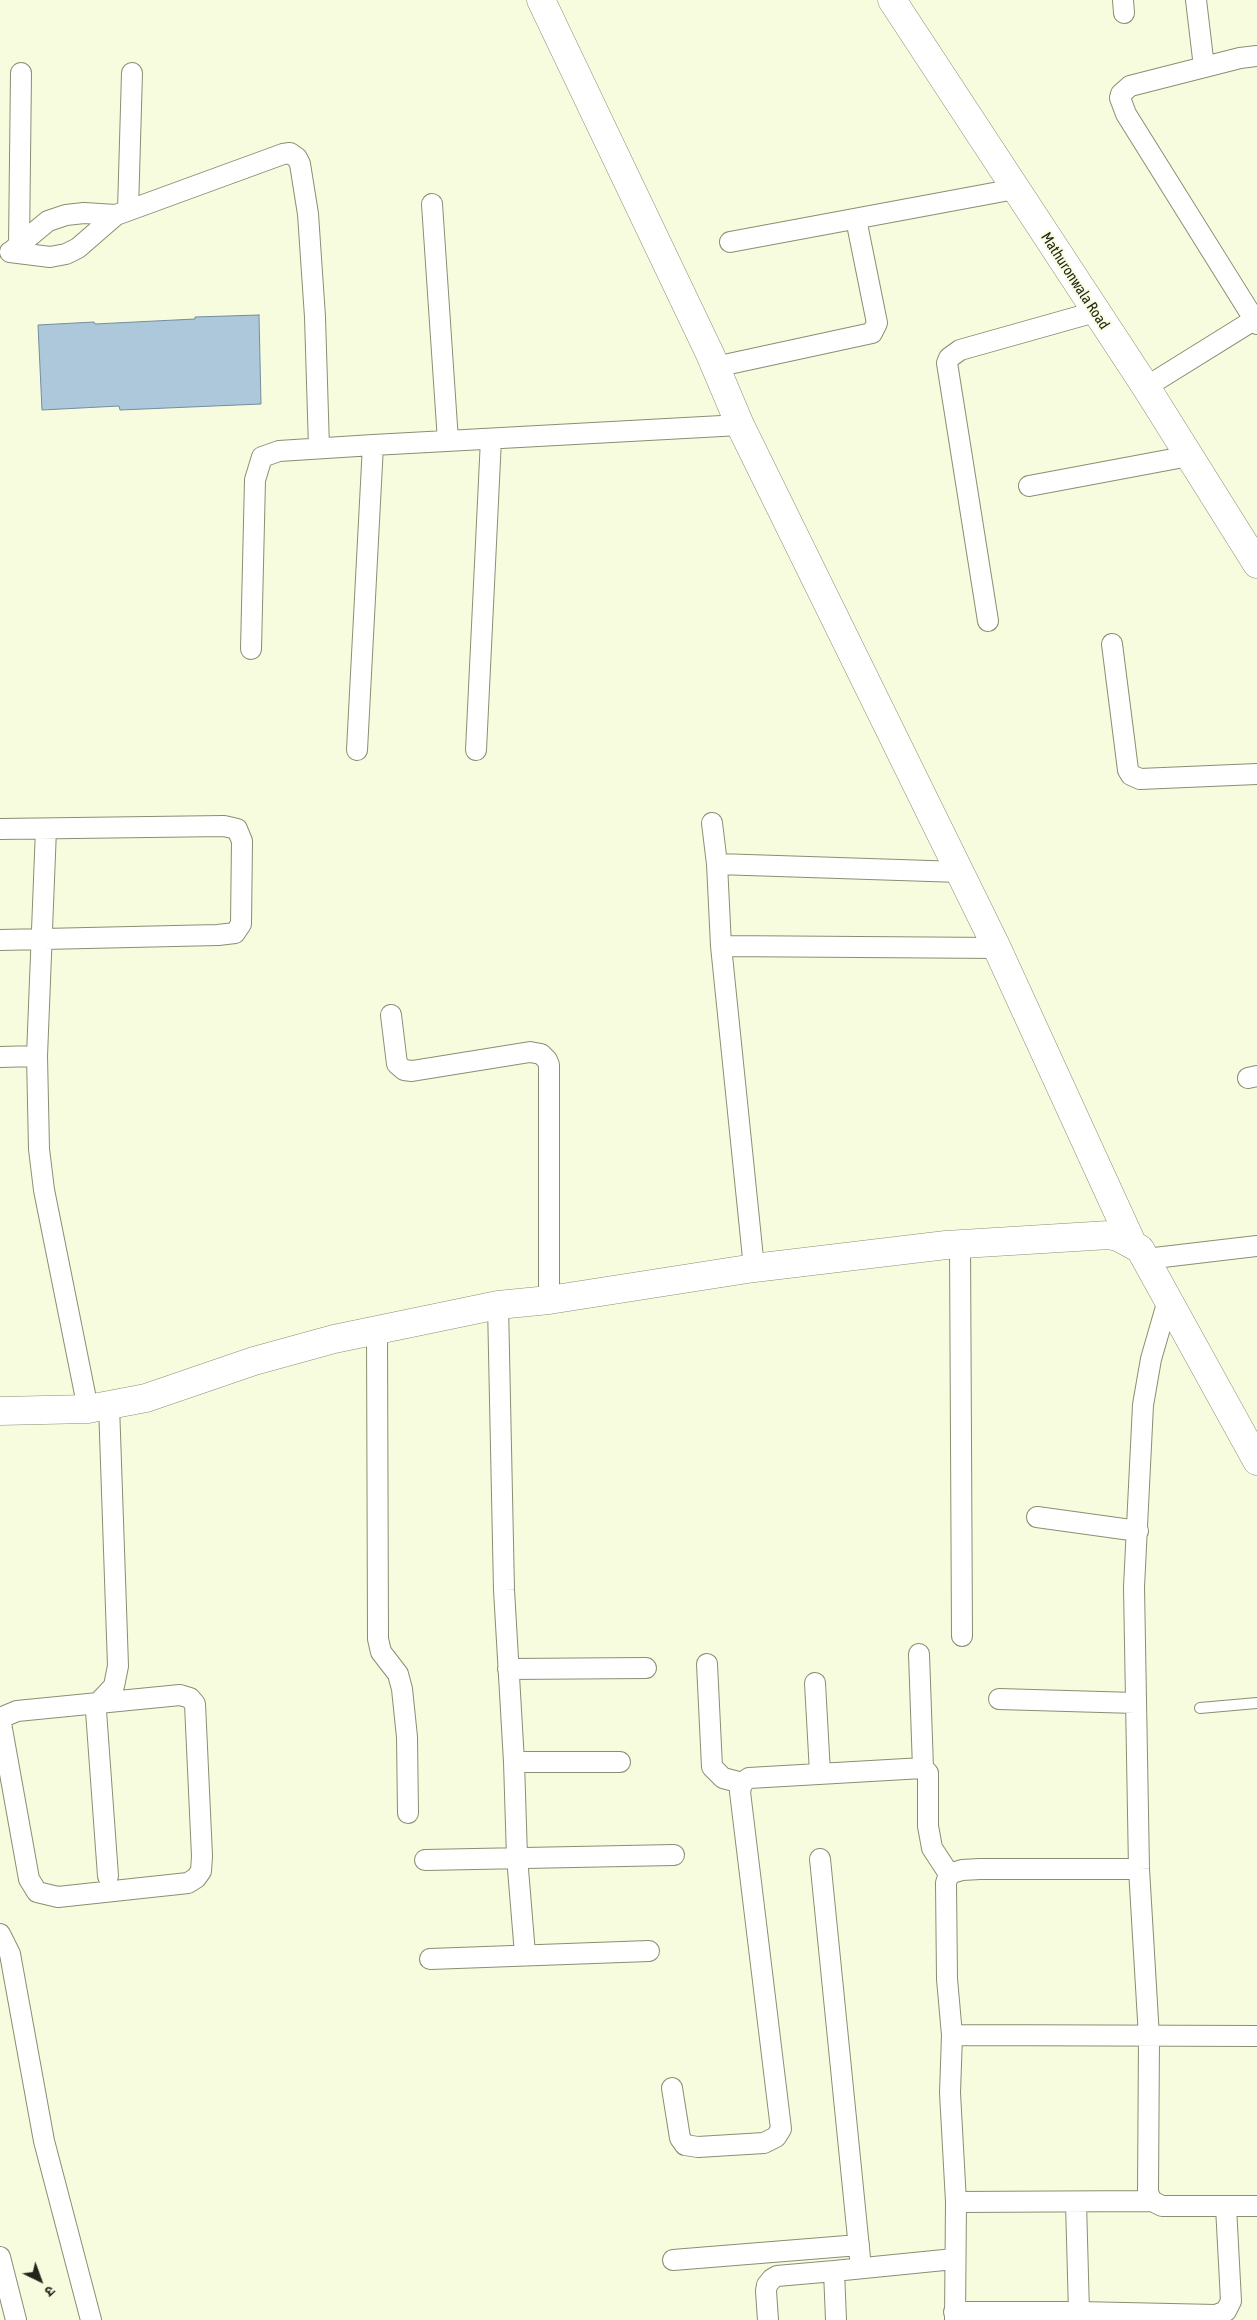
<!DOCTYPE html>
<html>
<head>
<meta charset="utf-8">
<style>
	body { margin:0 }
	#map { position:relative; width:1257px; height:2320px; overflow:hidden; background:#f8fcde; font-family:"Asap Condensed","Noto Sans Devanagari",sans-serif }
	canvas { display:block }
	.north { position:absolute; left:15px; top:2255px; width:50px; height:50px; -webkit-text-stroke:4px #f8fcde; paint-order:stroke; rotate:138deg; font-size:14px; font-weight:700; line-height:20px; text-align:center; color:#25261b }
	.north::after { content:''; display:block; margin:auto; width:18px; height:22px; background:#25261b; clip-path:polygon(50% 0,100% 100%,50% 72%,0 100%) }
</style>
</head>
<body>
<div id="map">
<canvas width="1257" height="2320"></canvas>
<div class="north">उ</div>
</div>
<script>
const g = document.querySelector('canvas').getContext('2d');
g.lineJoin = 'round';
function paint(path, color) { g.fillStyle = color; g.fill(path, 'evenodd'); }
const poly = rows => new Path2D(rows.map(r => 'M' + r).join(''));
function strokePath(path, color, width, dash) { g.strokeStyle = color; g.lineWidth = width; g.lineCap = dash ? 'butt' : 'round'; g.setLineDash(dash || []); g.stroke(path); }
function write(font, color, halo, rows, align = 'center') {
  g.font = font + ' "Asap Condensed",sans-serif'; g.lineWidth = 4; g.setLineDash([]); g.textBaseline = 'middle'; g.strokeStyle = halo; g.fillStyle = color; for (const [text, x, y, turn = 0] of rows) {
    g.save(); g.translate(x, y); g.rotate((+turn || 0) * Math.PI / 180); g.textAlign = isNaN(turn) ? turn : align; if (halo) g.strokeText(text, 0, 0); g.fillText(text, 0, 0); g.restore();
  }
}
const building = poly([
	[259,315,261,404,120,410,119,406,42,410,38,325,94,322,95,324,195,319,195,317,259,315]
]);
paint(building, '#adc8da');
strokePath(building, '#738d9d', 1);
const lane = poly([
	[1200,1708,1257,1703]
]);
const street = poly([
	[1123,0,1124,13],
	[1196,0,1204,67],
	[1257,56,1240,58,1130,86,1121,94,1120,98,1126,114,1257,324],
	[432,204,448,441],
	[128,210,132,73],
	[730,242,1015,189],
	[19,245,21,73],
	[13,250,48,221,66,215,84,213,116,215],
	[10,252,50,257,66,254,78,248,116,215,283,154,290,153,297,158,300,164,308,214,315,317,319,448],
	[715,367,872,333,877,323,856,219],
	[1146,387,1257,318],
	[1029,486,1189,456],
	[988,621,947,363,949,358,960,350,1095,312],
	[1112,644,1128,770,1131,775,1140,779,1257,774],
	[251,649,255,480,262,457,279,451,373,445],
	[357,750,373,445,740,425],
	[476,750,491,439],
	[712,823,717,864,721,946],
	[0,829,224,826,237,829,242,841,241,924,235,933,218,935,0,940],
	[46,829,37,1056,39,1149,44,1190,88,1409],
	[717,864,960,872],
	[391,1015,397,1064,404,1070,412,1071,530,1052,541,1054,547,1060,549,1065,549,1300],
	[0,1057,37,1056],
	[1248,1078,1257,1076],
	[960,1244,962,1636],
	[1146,1259,1257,1246],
	[754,1268,721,946,997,948],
	[1168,1300,1151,1359,1143,1405,1134,1587,1139,1869,1149,2037,1148,2193,1152,2201,1162,2206,1257,2206],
	[498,1305,504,1590,514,1762,517,1857,525,1954],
	[377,1330,378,1639,381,1652,398,1674,402,1689,407,1737,408,1813],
	[1037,1517,1138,1531],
	[919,1654,923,1768],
	[707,1664,712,1767,723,1778,742,1783],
	[508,1669,646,1668],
	[815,1683,820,1773],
	[180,1695,190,1698,195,1704,202,1856,201,1871,196,1878,188,1883,58,1897,37,1892,29,1879,2,1729,1,1722,5,1716,17,1711,180,1695],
	[999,1699,1135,1703],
	[514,1762,620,1762],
	[820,1859,861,2268],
	[425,1860,674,1855],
	[1139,1869,980,1869,962,1870,949,1874,946,1883,947,1979,952,2035,950,2093,956,2202,1152,2201],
	[108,1876,96,1711,99,1702,114,1686,118,1666,109,1405],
	[0,1934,10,1954,44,2141,91,2320],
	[430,1959,649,1951],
	[952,2035,1257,2036],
	[672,2088,680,2138,685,2145,698,2147,764,2143,776,2137,781,2129,740,1792,742,1783,749,1778,923,1768,928,1773,928,1826,932,1848,949,1874],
	[1076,2203,1079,2312,1216,2315,1226,2311,1231,2301,1226,2207],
	[0,2257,16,2320],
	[673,2260,859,2245],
	[954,2312,1079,2312],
	[768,2320,766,2291,767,2285,772,2279,777,2276,834,2271],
	[836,2320,834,2271,954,2259],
	[955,2320,956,2202]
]);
const secondary = poly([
	[541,0,710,354,740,425,997,948,1132,1243],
	[892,0,1146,387,1257,564],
	[0,1411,88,1409,146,1398,254,1361,334,1339,498,1305,549,1300,754,1268,946,1245,1109,1235,1118,1237,1140,1249,1257,1461]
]);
strokePath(lane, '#8a8e73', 12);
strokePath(street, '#8a8e73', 22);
strokePath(secondary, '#8a8e73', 29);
strokePath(lane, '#fff', 10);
strokePath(street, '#fff', 20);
strokePath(secondary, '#fff', 28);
write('15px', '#25261b', '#f8fcde', [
	["Mathuronwala Road",1075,281,57]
]);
</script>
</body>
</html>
